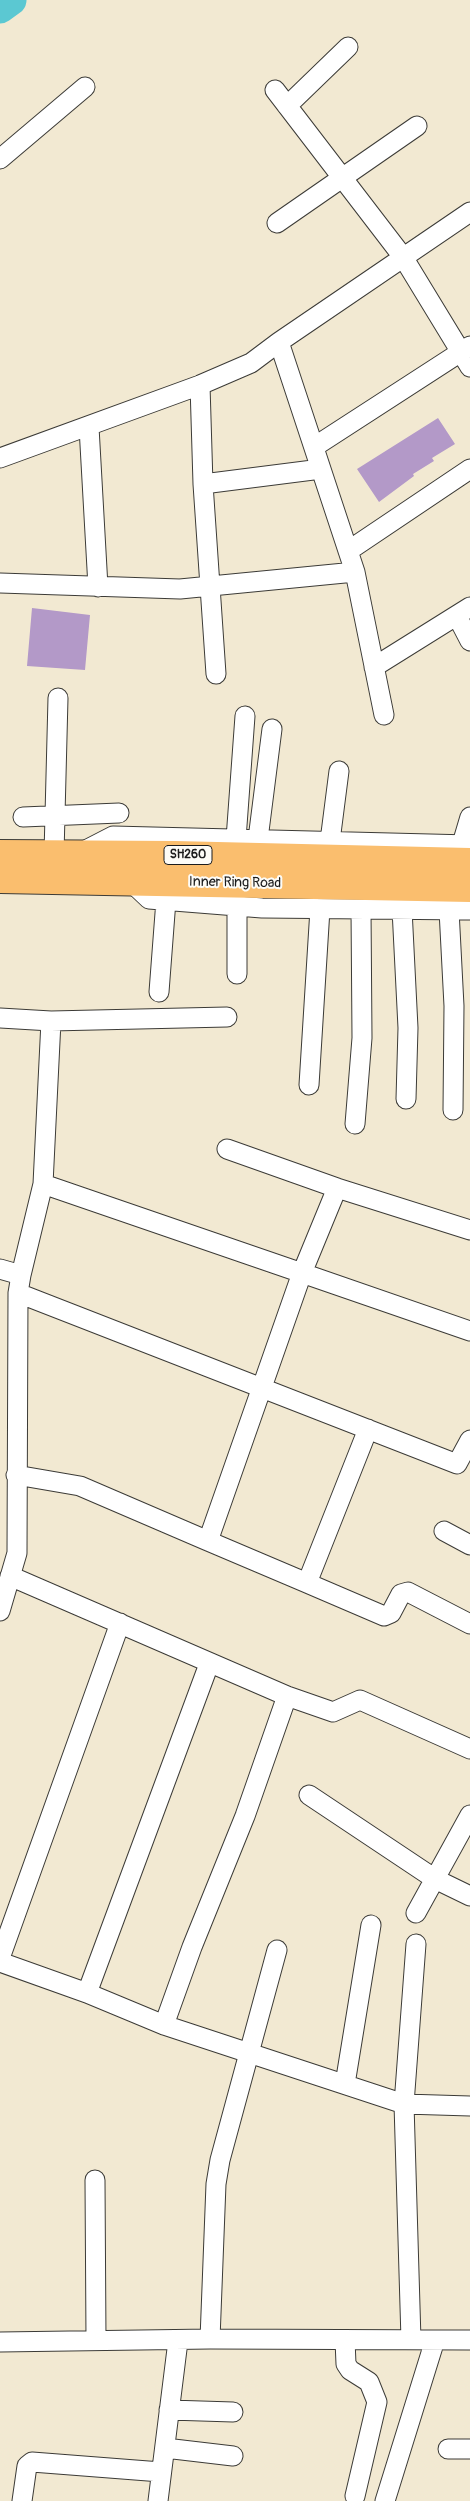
<!DOCTYPE html>
<html>
<head>
<meta charset="utf-8">
<style>
	body { margin:0 }
	canvas { display:block; background:#f2e9d2 }
</style>
</head>
<body>
<canvas width="470" height="2501"></canvas>
<script>
const g = document.querySelector('canvas').getContext('2d');
g.lineJoin = 'round';
const poly = rows => new Path2D(rows.map(r => 'M' + r).join(''));
function strokePath(path, color, width, dash) { g.strokeStyle = color; g.lineWidth = width; g.lineCap = dash ? 'butt' : 'round'; g.setLineDash(dash || []); g.stroke(path); }
function paint(path, color) { g.fillStyle = color; g.fill(path, 'evenodd'); }
function write(font, color, halo, rows, align = 'center') {
  g.font = font + ' Pangolin,sans-serif'; g.lineWidth = 4; g.setLineDash([]); g.textBaseline = 'middle'; g.strokeStyle = halo; g.fillStyle = color; for (const [text, x, y, turn = 0] of rows) {
    g.save(); g.translate(x, y); g.rotate((+turn || 0) * Math.PI / 180); g.textAlign = isNaN(turn) ? turn : align; if (halo) g.strokeText(text, 0, 0); g.fillText(text, 0, 0); g.restore();
  }
}
strokePath(poly([
	[0,8,11,0]
]), '#5bc8d2', 31);
paint(poly([
	[438,418,455,444,432,458,434,461,413,474,414,476,379,502,357,469],
	[32,608,90,615,85,670,27,666]
]), '#b399c8');
const minor = poly([
	[275,90,403,257,470,367],
	[287,106,348,47],
	[0,159,85,87],
	[277,223,417,126],
	[200,385,203,484,216,674],
	[89,427,98,587],
	[314,447,470,346],
	[0,458,200,385,251,363,279,342],
	[203,484,321,469],
	[348,551,470,469],
	[0,583,180,589,355,572],
	[457,616,470,641],
	[374,667,470,607],
	[384,715,355,572,279,342,470,212],
	[23,817,119,813],
	[236,839,245,716],
	[258,839,272,729],
	[330,841,339,771],
	[462,844,470,817],
	[80,853,113,836,470,845],
	[54,854,58,698],
	[130,881,149,899,262,908,470,910],
	[237,906,237,974],
	[402,909,408,1028,406,1099],
	[449,910,454,1006,453,1110],
	[159,992,166,900],
	[0,1018,51,1021,227,1017],
	[309,1085,320,909],
	[355,1124,362,1038,361,909],
	[227,1149,337,1188],
	[43,1184,302,1273,337,1188,470,1230],
	[0,1269,21,1275],
	[18,1293,457,1464,470,1440],
	[16,1475,80,1486,208,1541,302,1273,470,1331],
	[444,1531,470,1545],
	[208,1541,307,1583,368,1429],
	[10,1576,287,1696,333,1712,360,1700,470,1749],
	[307,1583,384,1616,391,1613,401,1594,408,1592,470,1624],
	[0,1611,17,1553,18,1293,21,1275,43,1184,51,1021],
	[309,1795,435,1879,470,1896],
	[416,1913,470,1815],
	[0,1958,120,1623],
	[0,1962,87,1993,164,2025,404,2104,470,2106],
	[87,1993,209,1664],
	[164,2025,192,1947,245,1816,287,1696],
	[345,2084,371,1925],
	[95,2180,96,2340],
	[210,2339,216,2184,220,2160,277,1950],
	[345,2340,346,2364,350,2370,369,2382,377,2402,355,2496],
	[411,2340,404,2104,416,1944],
	[0,2342,210,2339,470,2340],
	[169,2410,233,2412],
	[165,2448,233,2456],
	[448,2449,470,2449],
	[22,2501,27,2466,32,2462,161,2472],
	[158,2501,178,2341],
	[385,2501,435,2340]
]);
const highway = poly([
	[0,854,175,855,470,862],
	[0,879,470,888]
]);
strokePath(minor, '#3c3b37', 21);
strokePath(highway, '#3c3b37', 30);
strokePath(minor, '#fff', 19);
strokePath(highway, '#fabe6e', 28);
for (const [x, y, w] of [
	[188,855,48]
]) { const box = new Path2D(); box.roundRect(x - w / 2, y - 9.5, w, 19, 4); g.fillStyle = '#fdfcf7'; g.fill(box); strokePath(box, '#1c1c1c', 1); }
write('bold 12px', '#1c1c1c', null, [
	["SH260",188,855]
]);
write('14px', '#1c1c1c', '#fdfcf7', [
	["Inner Ring Road",235,883,1]
]);
</script>
</body>
</html>
